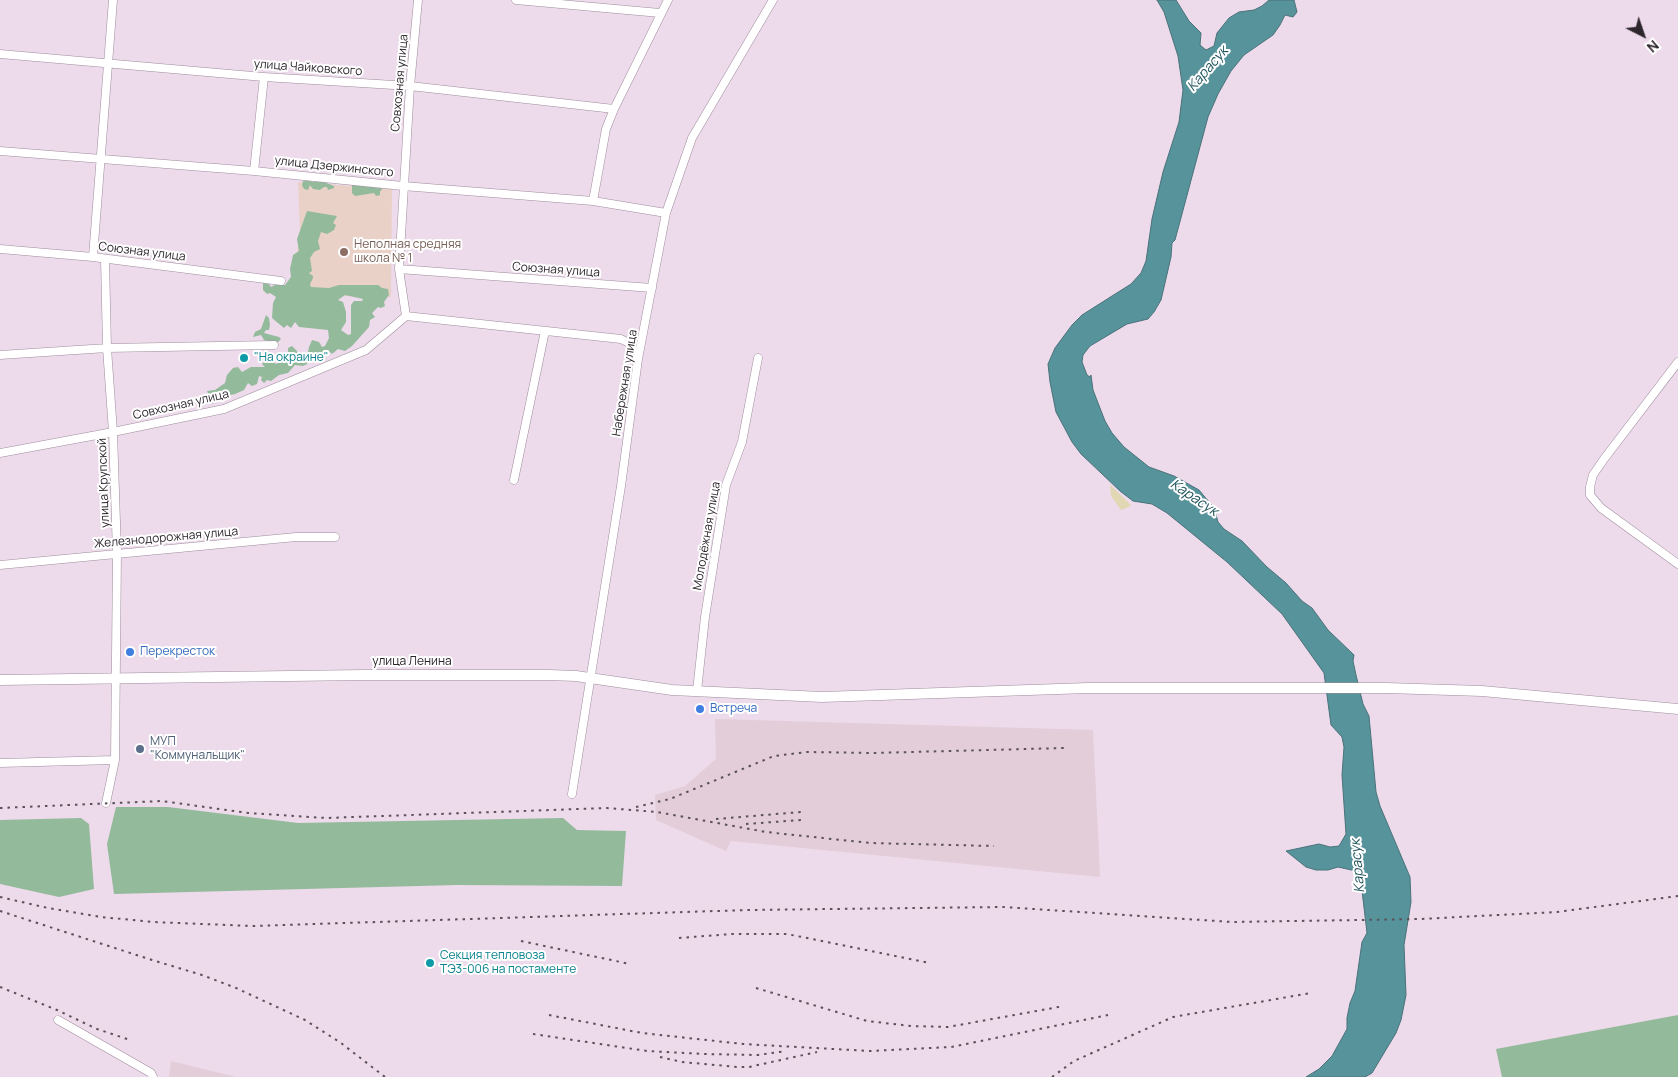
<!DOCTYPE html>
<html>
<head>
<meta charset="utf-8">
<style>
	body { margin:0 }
	#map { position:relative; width:1678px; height:1077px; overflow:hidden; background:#eddaeb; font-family:Manrope,sans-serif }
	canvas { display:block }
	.north { position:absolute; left:1618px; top:10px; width:50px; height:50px; -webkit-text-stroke:4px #fff; paint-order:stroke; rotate:139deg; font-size:14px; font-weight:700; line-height:20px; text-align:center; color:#2d262c }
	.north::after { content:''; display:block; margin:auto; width:18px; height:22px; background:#2d262c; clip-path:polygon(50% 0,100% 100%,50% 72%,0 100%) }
</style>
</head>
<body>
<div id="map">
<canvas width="1678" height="1077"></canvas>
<div class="north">N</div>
</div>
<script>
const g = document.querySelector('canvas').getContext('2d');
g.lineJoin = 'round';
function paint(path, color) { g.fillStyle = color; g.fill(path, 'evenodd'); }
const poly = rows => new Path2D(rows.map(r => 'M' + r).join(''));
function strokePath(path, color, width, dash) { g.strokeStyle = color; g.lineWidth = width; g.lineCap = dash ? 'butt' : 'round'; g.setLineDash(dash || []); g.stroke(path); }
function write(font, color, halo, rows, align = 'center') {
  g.font = font + ' Manrope,sans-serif'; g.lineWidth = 4; g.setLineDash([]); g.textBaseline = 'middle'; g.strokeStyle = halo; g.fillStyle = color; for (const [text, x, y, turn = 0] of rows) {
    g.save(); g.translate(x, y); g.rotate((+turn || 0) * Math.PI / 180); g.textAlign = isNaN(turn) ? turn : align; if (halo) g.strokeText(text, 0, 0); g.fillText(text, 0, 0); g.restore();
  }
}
paint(poly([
	[715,719,1093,730,1100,877,731,841,726,851,656,820,655,795,685,786,716,759],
	[171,1061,236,1077,169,1077]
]), '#e2cdd8');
paint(poly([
	[298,182,392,189,391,297,291,295,300,231]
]), '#e9d1c7');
paint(poly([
	[307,180,313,182,319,180,334,186,334,188,328,190,327,187,324,187,320,190,313,189,310,185,308,190,304,189,302,185,303,181],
	[352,183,381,187,382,190,380,191,380,195,376,196,374,193,355,196,352,193],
	[307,211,337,216,333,223,336,225,334,230,327,234,321,232,318,241,320,249,314,252,310,258,312,271,309,273,313,276,313,278,310,284,311,287,329,288,339,285,378,285,382,288,388,289,389,295,384,302,385,306,381,308,378,307,372,313,375,317,370,320,369,327,352,346,345,351,338,349,332,354,329,351,320,359,309,356,308,352,309,347,312,340,319,342,322,347,325,346,329,338,328,330,299,327,295,322,291,328,287,325,284,328,272,318,273,303,276,297,270,293,267,294,263,290,263,283,269,284,271,287,275,285,285,285,291,277,290,269,293,255,299,251,297,239],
	[345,295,363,299,362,301,354,301,351,305,351,334,348,335,341,330,346,322,346,312,343,302,338,300],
	[266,315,269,318,270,325,269,330,266,330,264,333,279,337,281,339,276,344,264,340,261,335,253,337,255,332,261,329],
	[292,346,297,351,297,355,304,354,308,358,307,364,303,366,295,365,288,373,279,375,271,381,267,380,264,383,261,380,262,377,259,376,257,384,252,386,248,383,244,390,235,394,222,397,215,400,213,404,207,391,215,390,225,383,227,375,233,368,238,367,242,372,251,367,265,367,262,364,264,362,271,360,276,364,282,361,285,361,288,358,288,348],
	[116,807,168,807,298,823,563,818,577,830,626,831,622,886,457,885,114,894,107,844],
	[81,818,89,824,94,889,59,897,0,884,0,820],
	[1678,1015,1678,1077,1502,1077,1496,1049]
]), '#94ba9c');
paint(poly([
	[1110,485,1127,501,1131,506,1121,510,1111,496]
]), '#e1d7b3');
const water = poly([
	[1157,0,1176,0,1189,21,1201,33,1200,45,1206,50,1214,46,1217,33,1229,18,1239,12,1254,10,1262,6,1269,0,1294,0,1297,12,1293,17,1285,15,1280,25,1273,35,1244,55,1231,71,1218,94,1208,117,1175,240,1172,243,1171,257,1161,300,1154,312,1148,319,1127,324,1090,346,1083,355,1082,362,1087,375,1090,377,1091,375,1093,390,1105,421,1112,433,1124,447,1149,467,1174,476,1199,490,1214,508,1218,522,1224,529,1242,541,1267,567,1286,583,1302,601,1312,608,1328,630,1354,655,1353,661,1356,675,1363,704,1369,716,1376,792,1380,806,1410,877,1411,902,1404,945,1406,995,1401,1020,1396,1033,1372,1073,1365,1077,1306,1077,1319,1069,1332,1056,1347,1029,1347,1018,1350,1003,1355,991,1362,942,1367,933,1361,882,1356,871,1338,867,1328,870,1316,870,1306,867,1286,851,1319,844,1330,847,1339,846,1346,834,1342,775,1344,747,1342,737,1331,725,1324,673,1282,614,1227,562,1167,513,1152,504,1133,501,1120,491,1081,454,1072,442,1056,412,1050,382,1048,364,1055,348,1072,325,1082,315,1131,284,1141,273,1146,261,1152,219,1163,172,1179,122,1183,90,1178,56,1164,12,1157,0]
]);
paint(water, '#57939b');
strokePath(water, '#4a727a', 1);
const minor = poly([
	[516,0,660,13],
	[0,54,264,77,410,86,614,109],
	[0,151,254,171,403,186,593,201,666,213],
	[254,171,264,77],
	[593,201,606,129,614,109,668,0],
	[0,249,93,257,281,281],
	[93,257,113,0],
	[105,259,107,348,113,432,117,553,115,760,106,803],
	[399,269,652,288],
	[406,316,621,339,629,343,638,359],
	[0,355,107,348,274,345],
	[1678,362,1604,459,1593,475,1590,487,1590,495,1601,508,1678,564],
	[0,453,113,432,224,409,366,350,406,316,399,269,410,86,418,0],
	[514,480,545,331],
	[0,565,296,537,335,537],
	[697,691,705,617,726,485,742,442,758,358],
	[0,763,115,760],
	[572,794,621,486,638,359,666,213,692,138,773,0],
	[58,1020,151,1073,153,1077]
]);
const major = poly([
	[0,680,363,675,549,675,576,676,672,690,822,697,1088,688,1386,688,1482,691,1678,709]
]);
strokePath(minor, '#9e8d9c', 9);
strokePath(major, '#9e8d9c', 11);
strokePath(minor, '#fff', 8);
strokePath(major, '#fff', 10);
strokePath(poly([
	[636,807,670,799,774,756,807,752,874,753,1064,748],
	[0,808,162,801,248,813,326,818,607,808,657,812,766,832,870,843,994,846],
	[716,819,801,812],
	[746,824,801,820],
	[0,897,48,908,101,917,153,922,253,926,747,910,1003,907,1232,922,1420,919,1557,912,1678,896],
	[0,911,152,960,202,975,236,988,305,1020,341,1043,385,1077],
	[679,938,732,934,787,934,930,963],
	[521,941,630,964],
	[0,987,57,1010,97,1029,130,1040],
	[756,988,867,1021,911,1026,948,1027,1064,1006],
	[549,1015,642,1033,743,1044,870,1051,951,1047,1108,1015],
	[533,1034,647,1051,705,1054,758,1055,786,1051],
	[660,1057,682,1062,738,1067,749,1067,817,1052],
	[1052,1077,1074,1061,1173,1017,1311,993]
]), '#5a5159', 2, [2.5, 5]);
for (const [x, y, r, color] of [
	[344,252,5,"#8d6e63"],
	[244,358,5,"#0f9aa8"],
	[130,652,5,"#3f7fe0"],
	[700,709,5,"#3f7fe0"],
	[140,749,5,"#5c6f8a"],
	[430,963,5,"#0f9aa8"]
]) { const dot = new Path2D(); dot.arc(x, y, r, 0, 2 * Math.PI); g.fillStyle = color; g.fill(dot); strokePath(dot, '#fff', 2); }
write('12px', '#2d262c', '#fff', [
	["улица Чайковского",308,68,4],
	["Совхозная улица",400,83,-85],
	["улица Дзержинского",334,167,6],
	["Союзная улица",142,252,7],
	["Союзная улица",556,270,4],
	["Набережная улица",625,383,-81],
	["Совхозная улица",181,405,-13],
	["улица Крупской",104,483,-92],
	["Молодёжная улица",707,536,-80],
	["Железнодорожная улица",166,538,-5],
	["улица Ленина",412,662]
]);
write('12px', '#785e54', '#fff', [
	["Неполная средняя",354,245],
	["школа № 1",354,259]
], 'left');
write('12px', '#0d838f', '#fff', [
	["\"На окраине\"",254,358],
	["Секция тепловоза",440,956],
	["ТЭ3-006 на постаменте",440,970]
], 'left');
write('12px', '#366cbe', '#fff', [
	["Перекресток",140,652],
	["Встреча",710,709]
], 'left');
write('12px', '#4e5e75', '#fff', [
	["МУП",150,742],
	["\"Коммунальщик\"",150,756]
], 'left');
write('italic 14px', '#21565d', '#fff', [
	["Карасук",1208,69,-49],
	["Карасук",1194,498,34],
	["Карасук",1358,866,-95]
]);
</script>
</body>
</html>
